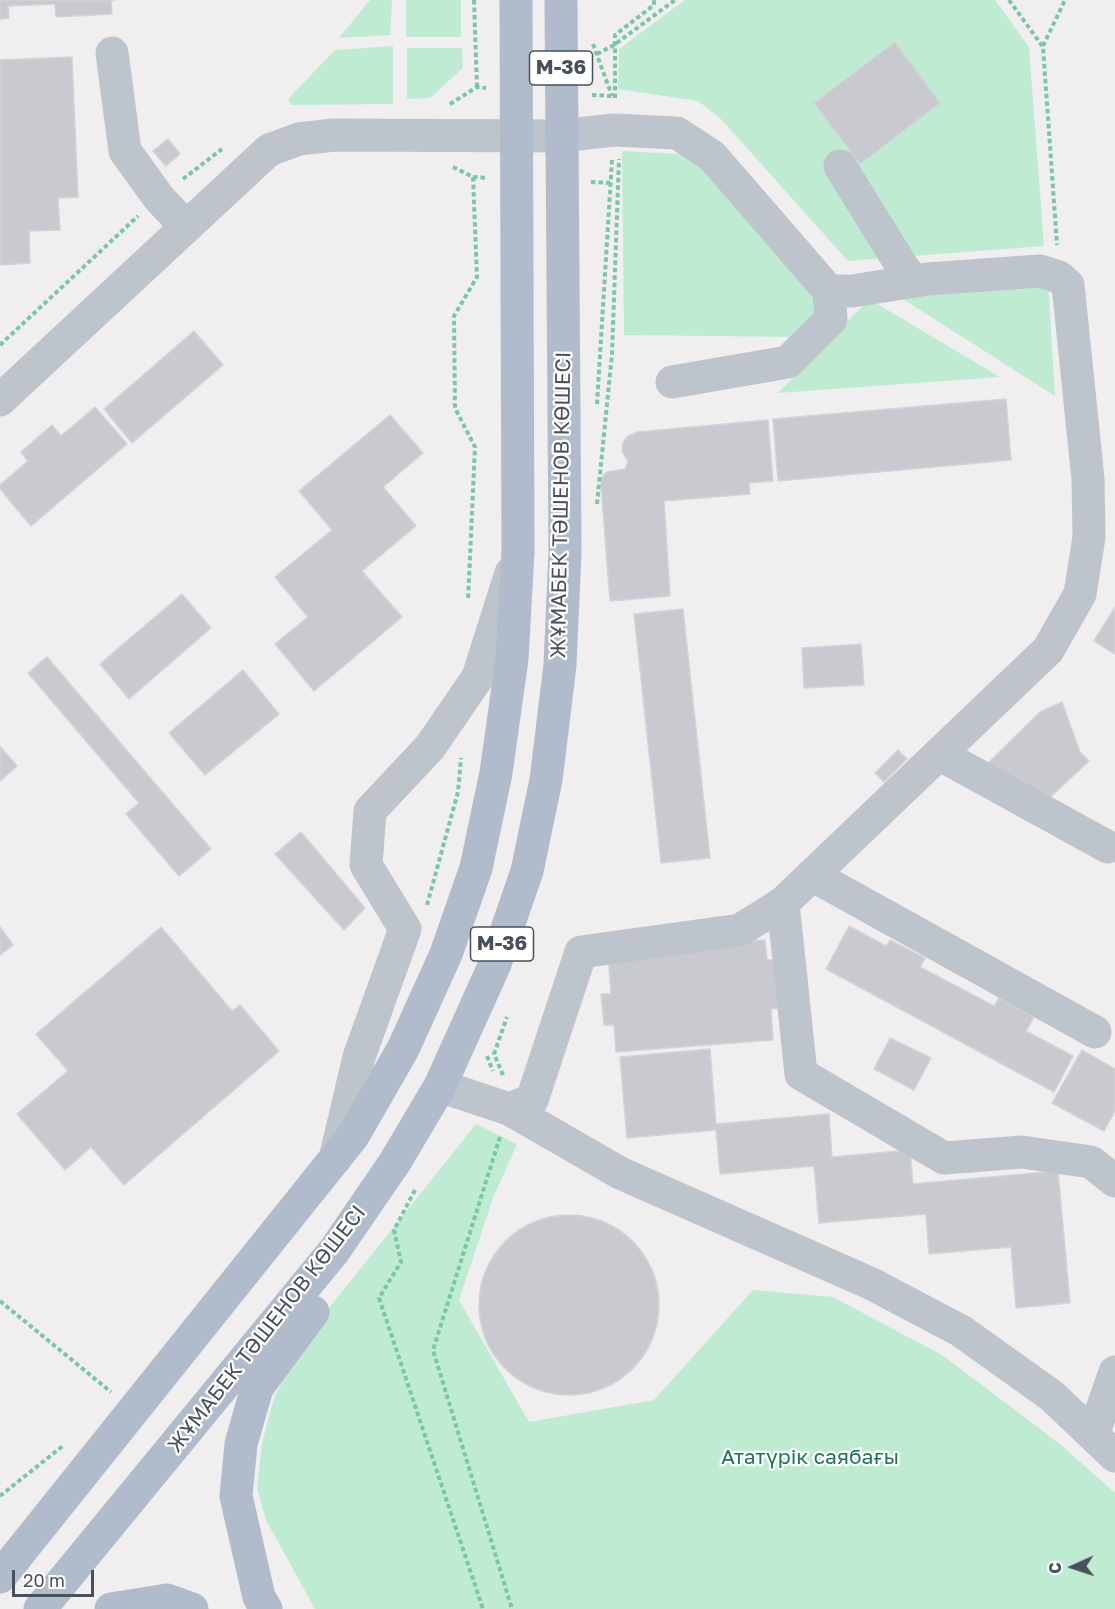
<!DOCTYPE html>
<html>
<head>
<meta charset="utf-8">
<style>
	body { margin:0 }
	#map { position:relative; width:1115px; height:1609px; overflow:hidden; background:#f0eeee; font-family:"Golos Text",sans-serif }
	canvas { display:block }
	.north { position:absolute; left:1043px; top:1537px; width:60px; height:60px; -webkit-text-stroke:4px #fff; paint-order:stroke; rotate:267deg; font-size:16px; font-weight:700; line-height:24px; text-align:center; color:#48505a }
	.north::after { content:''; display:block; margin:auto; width:21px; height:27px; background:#48505a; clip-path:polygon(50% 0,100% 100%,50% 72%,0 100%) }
	.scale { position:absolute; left:12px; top:1570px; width:82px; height:27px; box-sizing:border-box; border:3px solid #48505a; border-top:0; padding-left:8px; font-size:18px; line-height:21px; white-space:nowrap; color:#48505a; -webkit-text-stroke:4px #fff; paint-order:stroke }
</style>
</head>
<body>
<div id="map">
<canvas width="1115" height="1609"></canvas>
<div class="north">С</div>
<div class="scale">20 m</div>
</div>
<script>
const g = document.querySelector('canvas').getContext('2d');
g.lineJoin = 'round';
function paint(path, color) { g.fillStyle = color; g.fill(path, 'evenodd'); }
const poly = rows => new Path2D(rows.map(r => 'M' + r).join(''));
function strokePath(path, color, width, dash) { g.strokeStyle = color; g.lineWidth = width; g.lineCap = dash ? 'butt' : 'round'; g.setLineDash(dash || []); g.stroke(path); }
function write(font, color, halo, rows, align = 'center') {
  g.font = font + ' "Golos Text",sans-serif'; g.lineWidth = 4.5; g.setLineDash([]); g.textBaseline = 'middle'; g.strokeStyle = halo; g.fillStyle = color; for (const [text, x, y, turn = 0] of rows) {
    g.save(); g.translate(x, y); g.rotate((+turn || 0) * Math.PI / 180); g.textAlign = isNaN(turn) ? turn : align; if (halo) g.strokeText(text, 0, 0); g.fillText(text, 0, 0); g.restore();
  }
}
paint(poly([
	[370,0,392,0,390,35,339,38],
	[406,0,461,0,461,37,406,37],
	[685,0,995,0,1029,47,1044,246,848,261,720,118,698,101,618,89,619,49],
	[393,46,393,104,291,105,288,99,335,50],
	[407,48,462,48,463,68,430,98,407,99],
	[622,151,700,155,822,306,794,337,624,335],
	[1048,281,1055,396,895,294],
	[869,299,1000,377,778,393],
	[476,1124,517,1144,493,1198,459,1300,529,1422,654,1400,753,1290,833,1297,942,1355,1060,1444,1115,1493,1115,1609,315,1609,266,1520,257,1488,262,1443,275,1395,317,1323]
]), '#c0ebd3');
const building = poly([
	[0,0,114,0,111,0,112,14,56,17,55,4,8,6,9,18,0,19,0,0],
	[895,42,940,103,860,164,814,103,895,42],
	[72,57,78,197,58,198,60,230,29,231,30,263,0,265,0,60,72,57],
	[168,139,180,154,166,166,153,151,168,139],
	[194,331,223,365,132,443,104,409,194,331],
	[1006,399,1011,460,778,481,773,419,1006,399],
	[95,407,127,444,31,526,0,489,0,485,28,461,21,452,52,425,61,436,95,407],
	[390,415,423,453,383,487,416,526,362,571,402,617,314,691,275,644,308,617,275,577,332,530,299,491,390,415],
	[768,420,773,481,749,483,750,494,664,501,670,596,610,601,601,485,602,477,607,472,625,469,628,462,622,451,623,443,628,436,638,432,768,420],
	[182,594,211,628,129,699,100,664,182,594],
	[1115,607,1115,654,1094,641,1115,607],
	[683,609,710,858,661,863,634,614,683,609],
	[861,644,864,685,804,688,802,648,861,644],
	[47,657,211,849,179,876,126,814,139,803,28,673,47,657],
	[243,670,279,714,205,775,169,733,243,670],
	[1062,702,1080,752,1089,761,1043,804,982,769,1040,712,1062,702],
	[0,746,17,766,0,781,0,746],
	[898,750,907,759,884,782,875,773,898,750],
	[301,832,365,908,344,930,275,854,301,832],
	[849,926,886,946,890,940,925,958,920,967,994,1006,999,998,1034,1017,1026,1031,1073,1056,1054,1092,826,969,849,926],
	[0,927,13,945,0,955,0,927],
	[161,927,232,1011,240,1005,279,1051,124,1185,91,1147,65,1170,17,1114,68,1071,36,1034,161,927],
	[765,940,767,960,775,960,779,1008,771,1009,773,1040,616,1052,614,1025,604,1025,601,994,611,994,608,952,765,940],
	[890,1038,931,1058,914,1090,874,1069,890,1038],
	[710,1049,716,1124,829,1114,832,1157,910,1150,913,1184,1058,1171,1070,1303,1016,1308,1011,1247,929,1254,926,1214,819,1223,814,1166,720,1174,716,1130,627,1138,620,1057,710,1049],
	[1082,1050,1115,1069,1115,1111,1104,1131,1052,1103,1082,1050],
	'479 1305a90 90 0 1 1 180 0a90 90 0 1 1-180 0Z'
]);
paint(building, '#c9cad0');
strokePath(building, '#d2d4d9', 1.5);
strokePath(poly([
	[474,0,477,87],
	[1009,0,1043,47,1057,245],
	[593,44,612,96],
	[1043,46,1065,0],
	[597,54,614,45,675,0],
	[592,95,612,96],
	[615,98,615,35,654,5,654,0],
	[450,104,477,87,486,88],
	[453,167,473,177,477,277,454,316,455,408,475,447,468,601],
	[473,177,488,178],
	[183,179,222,149],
	[591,182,611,183],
	[0,345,138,216],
	[597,404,612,160],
	[597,504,612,354,619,159],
	[427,905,458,792,461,758],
	[487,1056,493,1071],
	[503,1075,494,1054,507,1017],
	[500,1137,433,1350,512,1609],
	[415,1190,394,1230,401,1262,379,1298,483,1609],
	[0,1301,111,1392],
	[0,1496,64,1445]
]), '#7bc6a5', 4, [4.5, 3]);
strokePath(poly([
	[112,53,125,151,159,198,186,227],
	[840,166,903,268,914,281],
	[672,382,788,362,831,319,829,291],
	[0,400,269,150,299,139,334,135,561,136,613,130,677,133,712,156,829,291,852,291,928,279,1040,271,1059,277,1068,285,1088,479,1089,537,1080,594,1048,650,783,903,740,930,581,952,532,1100,509,1109,440,1086],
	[939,754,1108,847],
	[812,875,1095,1032],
	[783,903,801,1074,944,1158,1022,1152,1091,1162,1115,1181],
	[509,1109,620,1173,872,1284,961,1331,1052,1396,1115,1456],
	[335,1159,359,1057,405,929,366,865,370,811,430,747,478,677,511,573],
	[1093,1435,1115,1372]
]), '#bec4cc', 33);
strokePath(poly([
	[0,1577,353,1136,403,1049,446,954,476,868,496,773,512,659,518,551,516,0],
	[40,1609,334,1251,395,1162,440,1086,495,964,527,871,546,780,560,665,565,552,561,0],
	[111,1609,167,1600,192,1609],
	[266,1609,259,1597,236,1496,241,1444,257,1388,313,1312]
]), '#b0bccb', 33);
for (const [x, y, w] of [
	[561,68,63],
	[502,944,63]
]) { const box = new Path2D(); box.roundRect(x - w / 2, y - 17, w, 34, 4.5); g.fillStyle = '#fff'; g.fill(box); strokePath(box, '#48505a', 1.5); }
write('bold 20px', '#48505a', null, [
	["M-36",561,68],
	["M-36",502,944]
]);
write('21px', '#48505a', '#fff', [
	["ЖҰМАБЕК ТӘШЕНОВ КӨШЕСІ",561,505,-89],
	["ЖҰМАБЕК ТӘШЕНОВ КӨШЕСІ",267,1329,-52]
]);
write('21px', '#1f754f', '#fff', [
	["Ататүрік саябағы",810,1457]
]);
</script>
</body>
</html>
